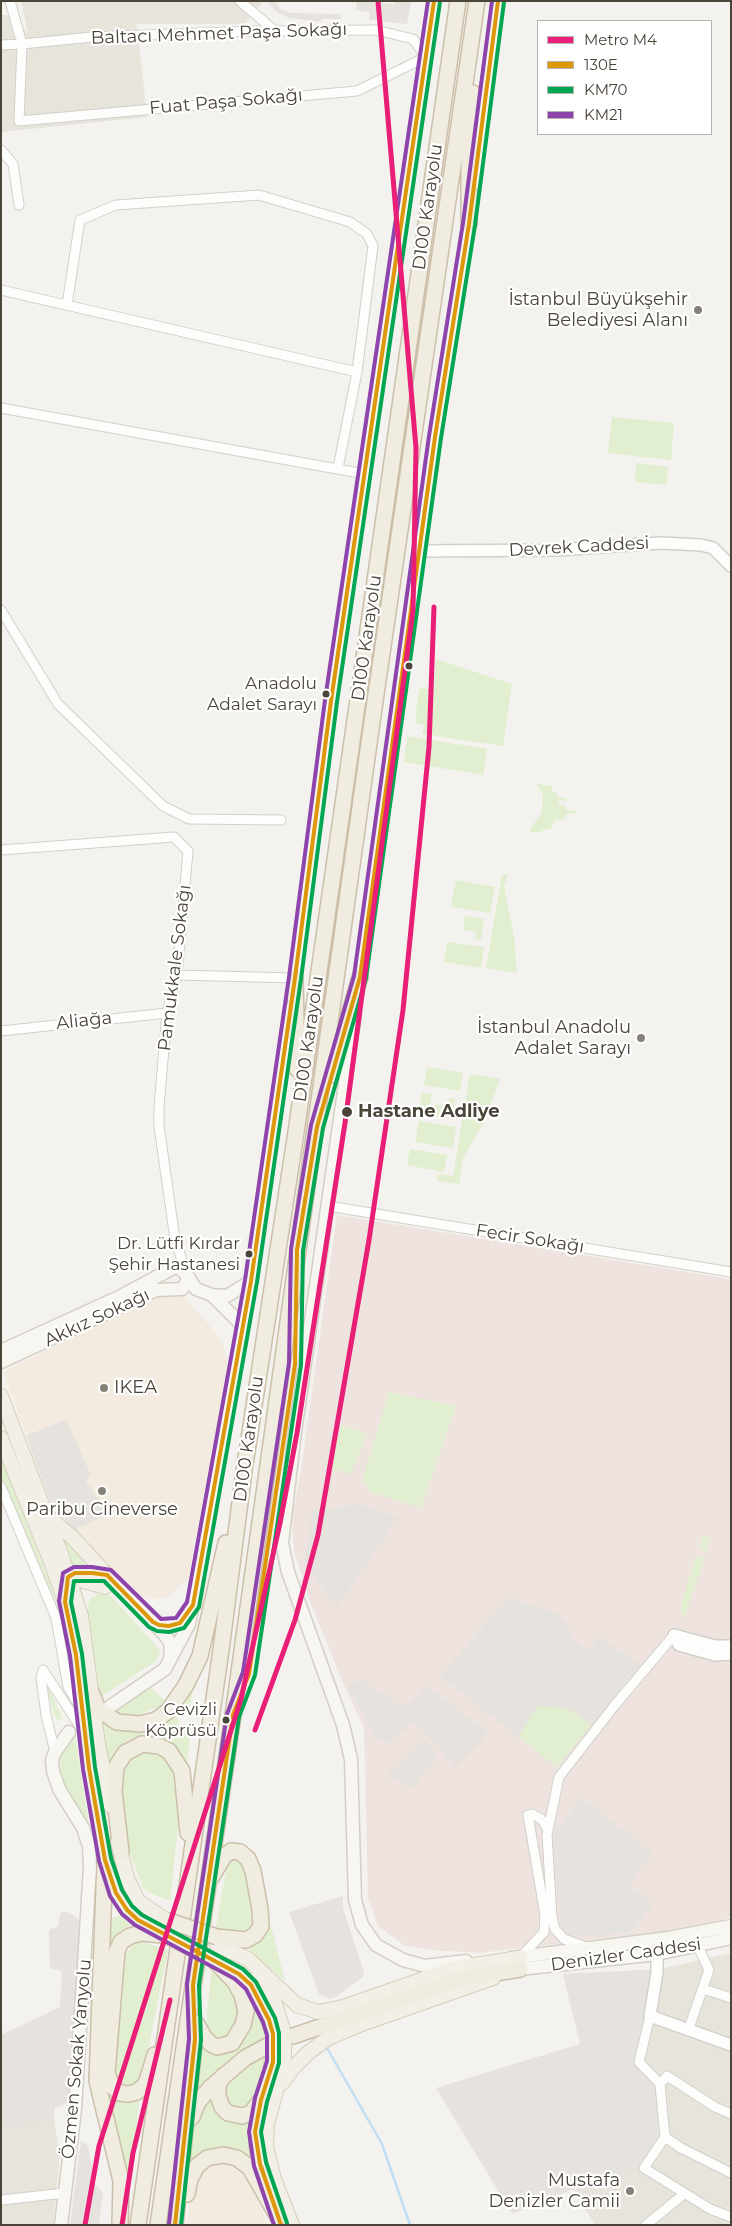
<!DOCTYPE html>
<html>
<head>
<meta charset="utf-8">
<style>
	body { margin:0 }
	#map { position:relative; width:732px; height:2226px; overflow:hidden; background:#f4f2ee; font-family:Montserrat,sans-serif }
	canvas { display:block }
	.frame { position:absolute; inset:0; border:2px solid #4b4439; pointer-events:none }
	.legend { position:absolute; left:537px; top:20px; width:175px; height:115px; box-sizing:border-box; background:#fff; border:1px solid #b7b4b0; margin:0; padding:6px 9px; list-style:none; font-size:15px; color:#4b4439 }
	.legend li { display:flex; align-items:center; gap:10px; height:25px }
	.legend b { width:25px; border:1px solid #b7b4b0 }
</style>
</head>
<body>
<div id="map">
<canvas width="732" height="2226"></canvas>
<div class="frame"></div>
<ul class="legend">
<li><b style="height:6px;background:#e91e76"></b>Metro M4</li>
<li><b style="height:6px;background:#dd9709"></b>130E</li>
<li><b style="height:6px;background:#00a651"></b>KM70</li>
<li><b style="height:6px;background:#8e44ad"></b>KM21</li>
</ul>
</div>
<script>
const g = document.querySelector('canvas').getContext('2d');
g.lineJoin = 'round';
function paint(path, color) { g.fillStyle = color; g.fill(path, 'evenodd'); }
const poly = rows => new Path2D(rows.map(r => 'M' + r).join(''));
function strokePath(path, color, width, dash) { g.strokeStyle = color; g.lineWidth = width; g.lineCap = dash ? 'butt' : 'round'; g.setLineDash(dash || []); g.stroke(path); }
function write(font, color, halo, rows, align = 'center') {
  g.font = font + ' Montserrat,sans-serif'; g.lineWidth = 4.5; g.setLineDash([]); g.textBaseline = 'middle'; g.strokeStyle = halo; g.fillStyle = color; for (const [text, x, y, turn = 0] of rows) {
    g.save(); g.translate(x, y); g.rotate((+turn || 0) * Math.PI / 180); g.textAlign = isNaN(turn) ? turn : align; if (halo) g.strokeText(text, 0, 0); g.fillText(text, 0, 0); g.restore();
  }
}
paint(poly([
	[21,1,264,1,245,24,137,24,147,117,1,132,1,15,9,15,28,33],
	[731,1953,731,2225,595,2225,573,2189,647,2168,641,2063,661,1969],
	[54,2119,60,2155,53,2225,1,2225,1,2132]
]), '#e7e4dc');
paint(poly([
	[184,1296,221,1339,228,1362,188,1579,165,1598,150,1599,127,1590,51,1504,3,1372,152,1297],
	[232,2161,247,2175,268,2225,187,2225,192,2184,209,2163]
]), '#f3ebdf');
paint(poly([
	[661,1969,641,2063,662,2085,668,2136,647,2168,573,2189,512,2214,436,2088,580,2044,563,1974]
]), '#e6e2de');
paint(poly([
	[337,1215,731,1279,731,1917,696,1927,479,1953,430,1950,405,1946,378,1926,368,1897,364,1728,344,1685,308,1596,294,1550,292,1518,301,1470]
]), '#eee3df');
paint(poly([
	[612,417,674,423,671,460,608,453],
	[636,463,668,467,666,485,635,482],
	[436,659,512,684,503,746,422,734,424,725,415,723,418,694,420,688,433,690],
	[407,736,487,749,483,775,404,762],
	[537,784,552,786,552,791,557,792,557,797,567,798,567,801,559,800,558,804,566,806,566,810,577,811,577,814,568,813,563,820,555,819,552,828,535,833,529,831,542,812,543,796],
	[508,874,504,886,514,937,517,973,486,968,502,875],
	[456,880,495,887,490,913,451,907],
	[465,916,484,919,481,940,475,939,476,932,463,930],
	[447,942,484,947,481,968,444,962],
	[427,1067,463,1073,460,1091,424,1085],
	[470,1074,500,1079,483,1124,463,1158,459,1184,437,1181,438,1174,453,1176],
	[422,1093,432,1094,428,1115,418,1113],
	[450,1098,455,1099,452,1119,434,1116,435,1104,448,1106],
	[419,1121,456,1127,453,1148,415,1142],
	[410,1149,447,1155,444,1172,407,1165],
	[389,1392,456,1406,421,1508,370,1492,363,1478],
	[342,1425,367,1434,351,1474,325,1467],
	[1,1459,51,1586,61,1626,1,1481],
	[55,1530,71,1546,91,1568,70,1568],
	[703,1536,711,1538,706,1552,699,1549],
	[696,1556,705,1558,683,1621,681,1605],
	[98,1594,107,1594,112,1597,159,1649,160,1653,155,1662,100,1697,96,1693,87,1610,90,1599],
	[202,1663,206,1664,193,1689,189,1711,177,1715,180,1726,191,1727,187,1768,177,1748,167,1741,157,1737,142,1736,128,1740,116,1750,107,1772,100,1723,120,1730,152,1726],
	[46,1683,63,1719,57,1720,54,1715],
	[150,1687,166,1702,161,1708,154,1708,138,1715,126,1716,117,1715,109,1710],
	[537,1705,567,1708,591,1725,557,1767,518,1737],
	[75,1736,91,1837,82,1814,65,1786,61,1774,61,1757,66,1746],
	[147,1750,163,1755,171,1764,176,1777,181,1798,170,1901,152,1894,143,1888,130,1853,122,1810,120,1778,124,1766,128,1759],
	[234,1858,246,1869,252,1915,251,1926,239,1935,231,1935,216,1927,226,1871,229,1861],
	[267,1911,285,1981,254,1955,248,1946,260,1941,264,1934],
	[121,1915,130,1925,116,1934,110,1943,112,1918],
	[143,1942,168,1950,142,2081,127,2088,120,2086,114,2075,122,1959,132,1946],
	[211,1972,222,1978,231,1992,238,2010,237,2021,231,2036,218,2039,213,2037,206,2025],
	[247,1994,259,2012,267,2037,229,2060,212,2076,193,2103,202,2046,210,2051,227,2051],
	[267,2053,266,2068,254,2104,245,2110,227,2105,223,2085,230,2075],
	[105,2087,123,2100,139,2100,126,2225],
	[214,2088,213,2098,251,2119,256,2167,238,2153,194,2163,187,2162,194,2122]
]), '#e1eecf');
paint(poly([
	[266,1,275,1,280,9,291,13,341,14,341,19,322,19,321,22,289,18,278,13],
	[357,1,394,4,395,1,411,1,407,24,369,20,369,12,356,10],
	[66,1419,91,1475,86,1481,97,1498,111,1513,74,1530,51,1504,26,1436],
	[358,1504,398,1517,338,1606,304,1565,312,1512],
	[508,1598,557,1613,568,1623,573,1638,589,1652,599,1637,642,1666,591,1725,567,1708,538,1706,518,1737,440,1676],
	[362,1680,396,1703,407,1705,426,1685,487,1731,486,1737,455,1768,415,1722,388,1743,375,1738,347,1685],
	[424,1740,438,1755,413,1788,386,1775],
	[582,1798,653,1853,629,1885,654,1905,630,1932,578,1937,572,1937,563,1929,553,1860,554,1832],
	[343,1896,343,1908,364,1972,363,1977,334,1998,329,1999,319,1994,289,1912],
	[61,1911,71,1913,81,1922,71,2097,67,2103,55,2108,54,2119,1,2132,1,2035,60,2007,62,1971,50,1968,49,1930,58,1926],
	[81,2140,88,2146,95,2184,103,2193,99,2225,70,2225]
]), '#e6e3df');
strokePath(poly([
	[327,2048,382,2144,410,2225]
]), '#c0ddf1', 2.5);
const minor = poly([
	[240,1,275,31],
	[1,45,22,44,92,37,255,31,376,30,413,39,426,57,357,91,19,121,22,44,10,1],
	[1,150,13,164,19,205],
	[1,290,357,372,338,468],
	[67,305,80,220,116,205,259,195,350,222,367,234,373,246,357,372],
	[1,408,365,474],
	[1,610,58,704,163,806,189,819,281,820],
	[1,850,174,837,188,851,177,975,167,1013,159,1107,159,1126,175,1239,186,1272],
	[177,975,295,978],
	[1,1031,167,1013],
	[328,1206,731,1272],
	[1,1487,56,1618,68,1687,80,1707],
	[43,1670,41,1677,46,1715,55,1752],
	[43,1670,83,1731],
	[586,1947,564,1939,555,1929,552,1917,547,1835,559,1777,615,1705,674,1635],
	[520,1958,544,1932,545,1915,528,1815,532,1814,541,1819,548,1829],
	[703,1989,731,1998],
	[650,2016,639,2062,660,2084,667,2076,715,2107,731,2114],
	[689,2028,709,1970,698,1946],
	[660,2084,665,2137,644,2168,710,2209,731,2217],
	[665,2137,681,2148,731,2173],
	[1,2200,65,2193],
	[646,2225,684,2194]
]);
const tertiary = poly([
	[419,551,557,550,660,543,701,545,713,548,731,566],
	[674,1635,679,1645,715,1655,731,1654],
	[674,1635,715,1646,731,1646],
	[657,1954,657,1972,650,2016,731,2045]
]);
const secondary = poly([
	[474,183,498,1],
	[359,985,435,437,470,215],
	[294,986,331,701,434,1],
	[355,1014,294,1439,282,1543,288,1572,343,1725,351,1759,355,1900,362,1925,376,1945,403,1960,425,1966,466,1961],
	[212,1295,243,1326],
	[1,1351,119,1297,177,1266,187,1275,196,1289,212,1295,227,1296,251,1281],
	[1,1362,156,1290,182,1289,187,1282,187,1275],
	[107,1575,164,1634,171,1644,170,1660],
	[154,1622,163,1626,175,1625,183,1620,190,1609],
	[108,1708,165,1669,189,1624,251,1281,291,1009],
	[511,1958,668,1938,731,1926],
	[520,1969,657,1954,731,1938],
	[61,2225,75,2109,90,1867,89,1846,83,1828,59,1789,53,1771,52,1760,55,1752,69,1732]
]);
const primary = poly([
	[1,1396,62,1557,81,1616,98,1744,111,1806],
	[1,1438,53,1567,65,1602,76,1655,89,1768,105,1860,116,1893,127,1910,138,1920,163,1935],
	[47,1516,72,1537,107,1575],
	[70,1577,105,1587],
	[67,1584,68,1577,75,1573,107,1575],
	[118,1842,127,1878,138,1901,166,1920],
	[217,1945,248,1959,297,2005,318,2012,343,2007,455,1968,520,1958],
	[221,1964,239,1974,251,1985,261,2001,273,2034,271,2071,256,2118,256,2146,259,2161],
	[258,1977,273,1997,284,2033,284,2062,267,2124,266,2146,274,2179,292,2225],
	[282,2083,293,2068,308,2053,328,2038,359,2025,493,1978]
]);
const trunk = poly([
	[469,224,469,144,473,93],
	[295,978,297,1069],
	[332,1075,360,977],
	[92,1694,98,1709,117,1722,140,1724,156,1720,168,1711,186,1685,200,1656,226,1543],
	[121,1852,114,1791,116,1767,125,1753,142,1744,159,1746,169,1751,182,1771,188,1833],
	[105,1860,97,2081,121,2181,120,2225],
	[211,1878,224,1856,231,1851,240,1852,248,1859,253,1871,260,1909,261,1926,255,1935,246,1940,217,1937],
	[196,2023,204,2037,211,2044,217,2047,232,2043,243,2025,246,2011,242,1995,235,1982,214,1960],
	[293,2036,464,1978,520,1969],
	[155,2055,146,2084,137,2092,128,2094,120,2093,112,2086,107,2073,117,1951,121,1942,130,1936,142,1933,163,1935],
	[223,2076,218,2085,218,2096,222,2107,228,2113,242,2116,251,2113,261,2100],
	[192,2117,198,2102,210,2088,245,2058,267,2046],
	[187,2194,190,2179,197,2166,207,2158,223,2155,237,2158,250,2168,278,2217],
	[138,2225,221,1650,244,1471,295,1139,458,1],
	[158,2225,233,1715,372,722,477,1],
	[175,2225,196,2026]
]);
strokePath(minor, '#d2d0cb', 11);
strokePath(tertiary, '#d2d0cb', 14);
strokePath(secondary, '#d3cfc5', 15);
strokePath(primary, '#d6cebb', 16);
strokePath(trunk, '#ccbfa9', 18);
strokePath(minor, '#fdfdfc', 9);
strokePath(tertiary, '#fdfdfc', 11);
strokePath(secondary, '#f7f6f1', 12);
strokePath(primary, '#f2efe6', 14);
strokePath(trunk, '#f0ece0', 15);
const primaryBridge = poly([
	[163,1935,214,1960]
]);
const trunkBridge = poly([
	[166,1920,217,1937]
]);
strokePath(primaryBridge, '#d6cebb', 16, []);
strokePath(trunkBridge, '#ccbfa9', 18, []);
strokePath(primaryBridge, '#f2efe6', 14);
strokePath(trunkBridge, '#f0ece0', 15);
strokePath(poly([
	[175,2225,195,2039,193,1985,233,1715,249,1674,295,1364,297,1250,317,1127,360,977,435,437,469,224,498,1],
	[281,2225,260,2164,255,2132,261,2100,273,2062,273,2034,269,2020,251,1985,239,1974,138,1920,127,1910,116,1893,105,1860,89,1768,76,1655,65,1602,68,1577,75,1573,92,1573,107,1575,153,1622,159,1625,169,1626,180,1623,193,1605,251,1281,295,978,331,701,434,1]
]), '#dd9709', 4);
strokePath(poly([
	[287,2223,266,2162,261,2132,267,2102,279,2063,279,2033,275,2018,256,1982,243,1969,142,1915,132,1906,122,1890,111,1858,95,1767,82,1654,71,1602,74,1581,104,1581,149,1627,157,1631,169,1632,184,1628,199,1607,257,1282,301,979,337,702,440,2],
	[181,2225,201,2040,199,1985,239,1717,255,1675,301,1365,303,1251,323,1128,366,978,441,438,475,225,504,2]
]), '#00a651', 4);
strokePath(poly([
	[169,2224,189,2039,187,1984,227,1714,243,1672,289,1363,291,1249,311,1125,354,976,429,436,463,223,492,1],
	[274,2225,254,2166,249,2132,255,2098,267,2061,267,2035,263,2022,246,1989,235,1979,135,1925,122,1914,110,1896,99,1861,83,1769,70,1656,59,1601,63,1573,74,1567,92,1567,111,1570,161,1619,176,1618,187,1602,245,1280,289,977,325,700,428,1]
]), '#8e44ad', 4);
strokePath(poly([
	[255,1730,295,1620,318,1535,369,1240,403,1010,429,747,434,607],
	[85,2225,99,2146,241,1699,280,1523,297,1433,345,1123,413,610,416,448,378,1],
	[122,2225,133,2153,170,2000]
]), '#e91e76', 5);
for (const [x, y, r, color] of [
	[698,310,5,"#868178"],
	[409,666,4.5,"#4b4439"],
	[326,694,4.5,"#4b4439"],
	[641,1038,5,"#868178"],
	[347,1112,6,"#4b4439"],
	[249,1254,4.5,"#4b4439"],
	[104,1388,5,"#868178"],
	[102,1491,5,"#868178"],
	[226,1720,4.5,"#4b4439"],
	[630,2191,5,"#868178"]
]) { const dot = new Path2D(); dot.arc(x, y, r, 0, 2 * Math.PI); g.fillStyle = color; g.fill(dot); strokePath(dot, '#fff', 2); }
write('17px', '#4b4439', '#fff', [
	["Anadolu",317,684],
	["Adalet Sarayı",317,705],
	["Dr. Lütfi Kırdar",240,1244],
	["Şehir Hastanesi",240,1265],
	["Cevizli",217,1710],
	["Köprüsü",217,1731]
], 'right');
write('18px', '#4b4439', '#fff', [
	["Baltacı Mehmet Paşa Sokağı",219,34,-2],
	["Fuat Paşa Sokağı",226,102,-5],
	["D100 Karayolu",428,207,-82],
	["Devrek Caddesi",579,547,-3],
	["D100 Karayolu",367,638,-82],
	["Pamukkale Sokağı",175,968,-83],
	["Aliağa",84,1021,-6],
	["D100 Karayolu",309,1039,-82],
	["Fecir Sokağı",530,1239,9],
	["Akkız Sokağı",97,1318,-25],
	["D100 Karayolu",249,1439,-82],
	["Denizler Caddesi",626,1955,-8],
	["Özmen Sokak Yanyolu",77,2059,-85]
]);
write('18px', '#4b4439', '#fff', [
	["İstanbul Büyükşehir",688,300],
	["Belediyesi Alanı",688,321],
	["İstanbul Anadolu",631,1028],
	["Adalet Sarayı",631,1049],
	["IKEA",114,1388,"left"],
	["Paribu Cineverse",102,1510,"center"],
	["Mustafa",620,2181],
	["Denizler Camii",620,2202]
], 'right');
write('bold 18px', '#4b4439', '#fff', [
	["Hastane Adliye",358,1112]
], 'left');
</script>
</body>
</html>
